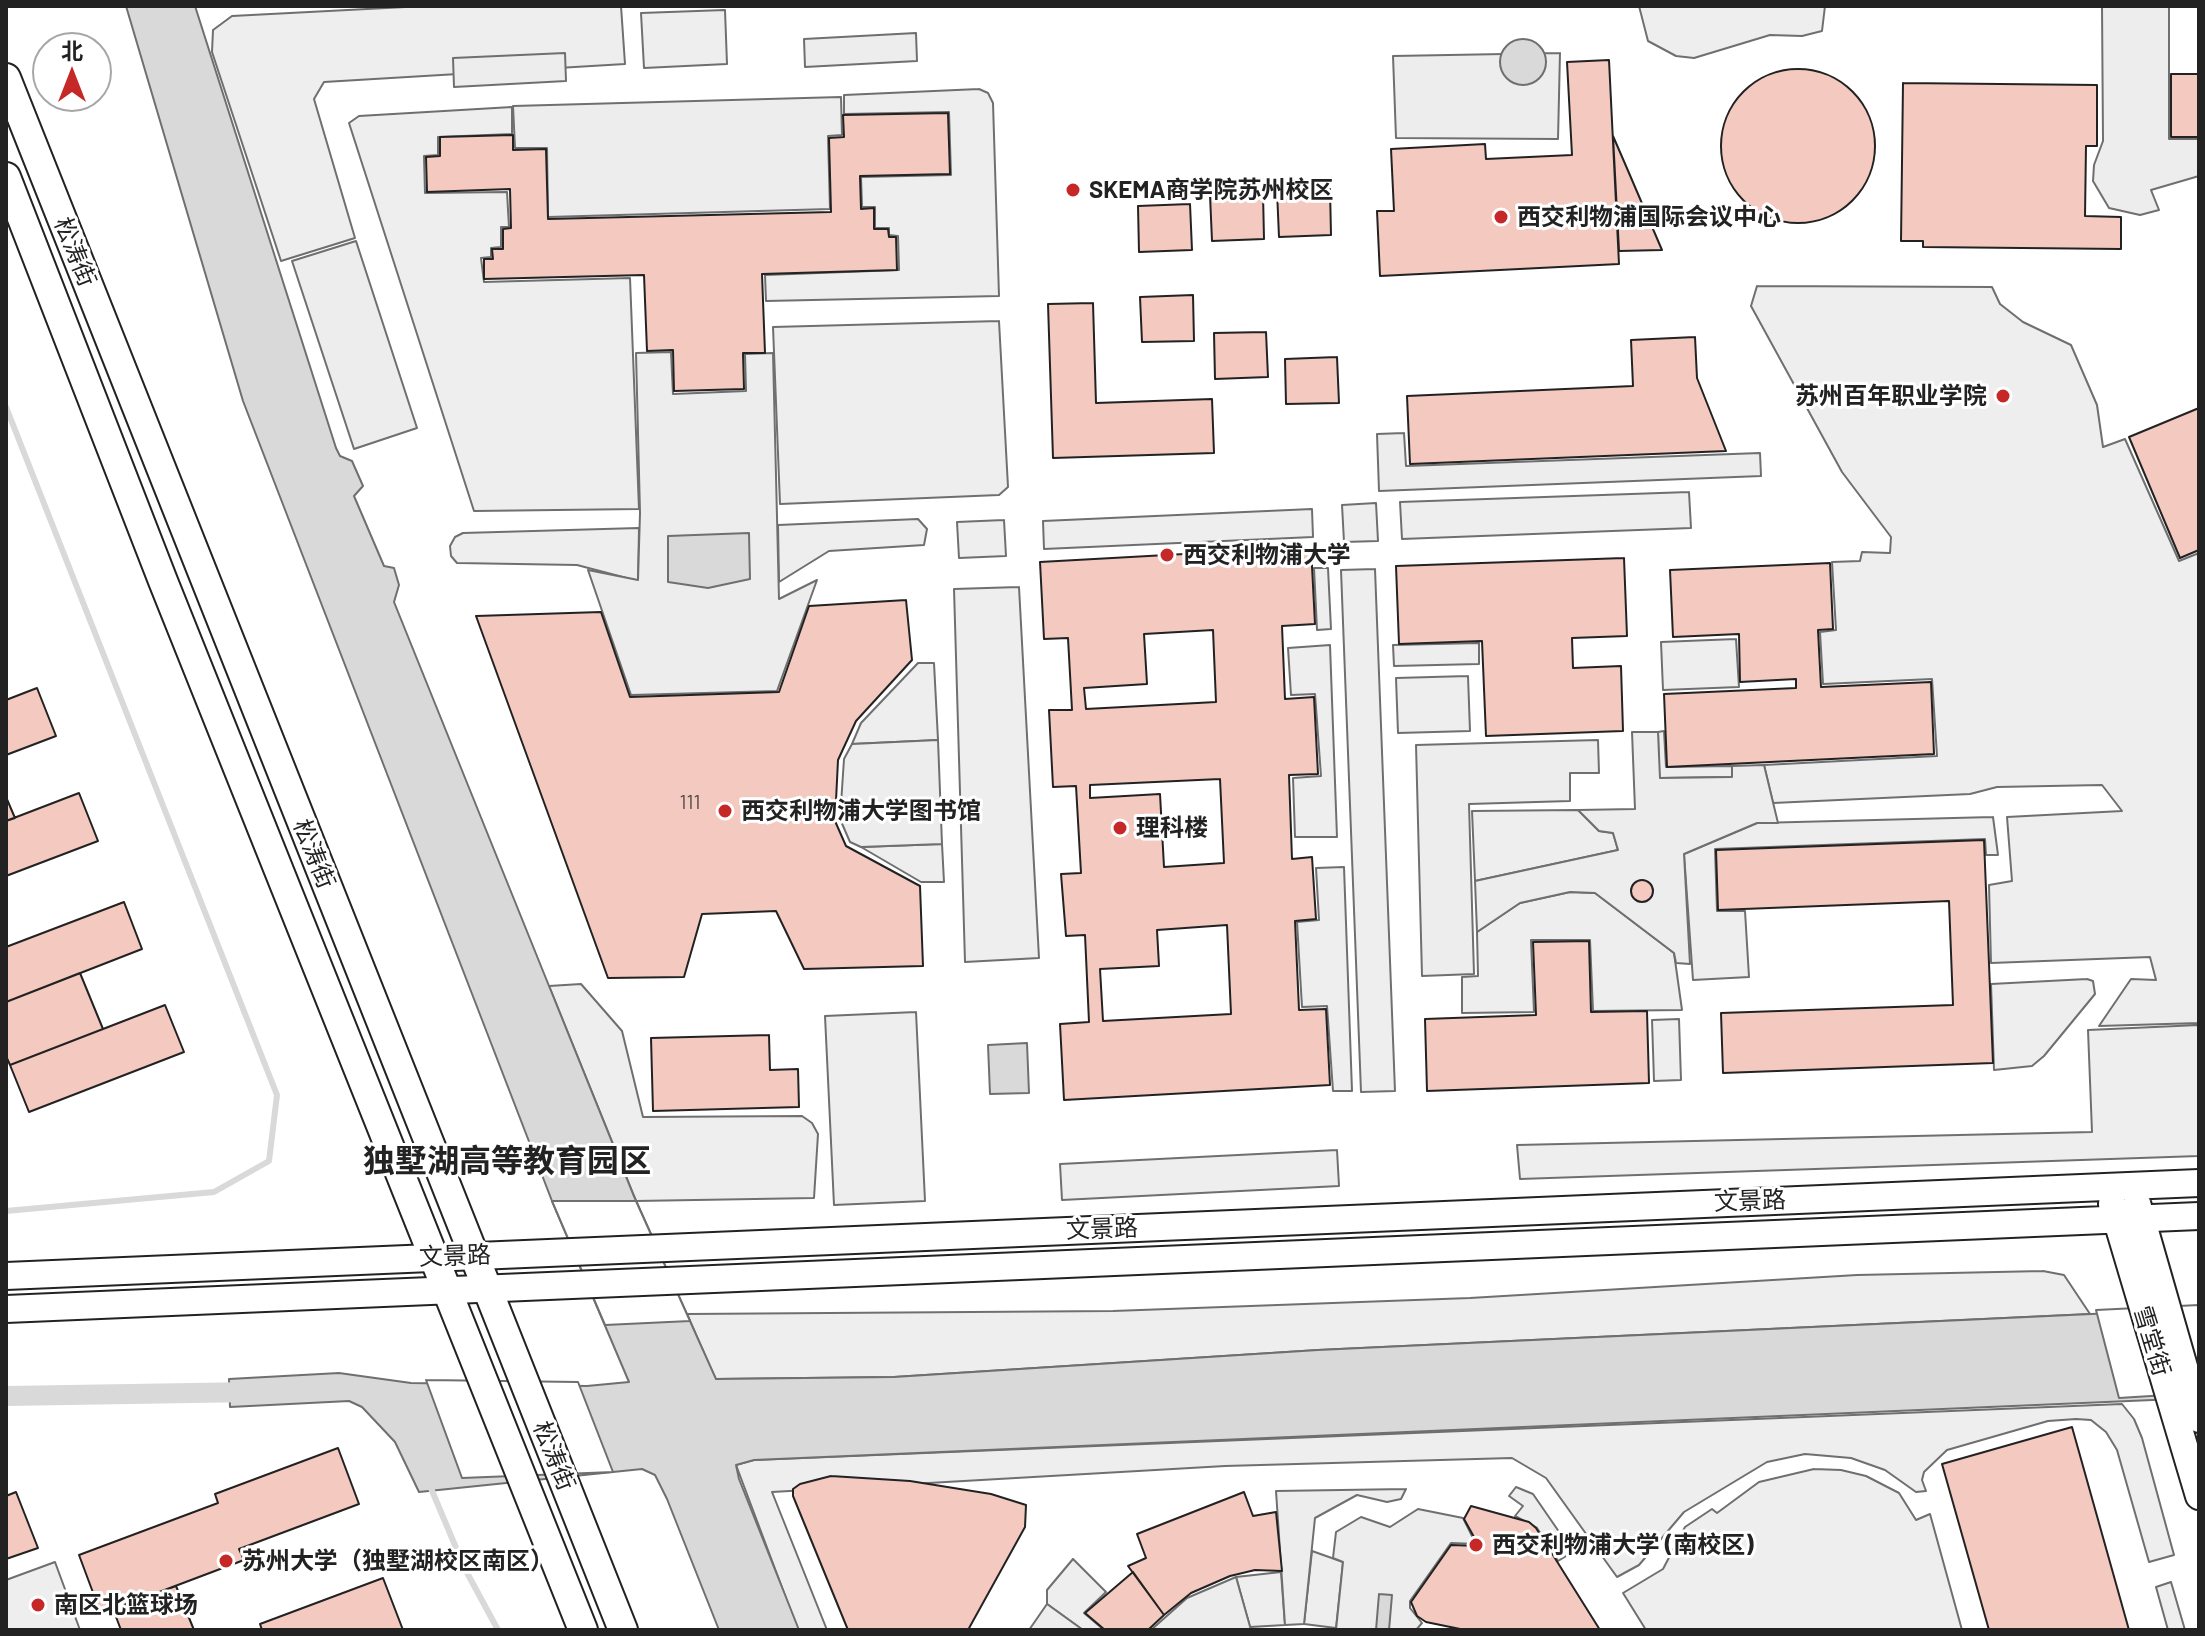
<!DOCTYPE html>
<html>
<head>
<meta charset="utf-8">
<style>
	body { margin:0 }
	#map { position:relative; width:2205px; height:1636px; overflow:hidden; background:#fff; font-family:Barlow,"Noto Sans SC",sans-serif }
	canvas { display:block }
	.frame { position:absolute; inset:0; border:8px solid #222; pointer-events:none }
	.north { position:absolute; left:32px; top:32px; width:80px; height:80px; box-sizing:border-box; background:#fff; border:2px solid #a7a7a7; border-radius:50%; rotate:0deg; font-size:22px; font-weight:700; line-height:32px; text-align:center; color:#222 }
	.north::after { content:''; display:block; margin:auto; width:28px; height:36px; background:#c62828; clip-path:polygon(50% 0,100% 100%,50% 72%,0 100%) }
</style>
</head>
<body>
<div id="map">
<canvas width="2205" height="1636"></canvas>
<div class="frame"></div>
<div class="north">北</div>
</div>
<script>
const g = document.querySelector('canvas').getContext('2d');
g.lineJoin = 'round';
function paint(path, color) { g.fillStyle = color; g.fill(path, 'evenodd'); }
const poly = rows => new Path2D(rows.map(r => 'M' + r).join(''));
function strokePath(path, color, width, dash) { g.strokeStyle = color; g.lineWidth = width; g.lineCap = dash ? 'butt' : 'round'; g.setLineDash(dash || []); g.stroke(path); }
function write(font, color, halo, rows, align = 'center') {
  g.font = font + ' Barlow,"Noto Sans SC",sans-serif'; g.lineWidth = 6; g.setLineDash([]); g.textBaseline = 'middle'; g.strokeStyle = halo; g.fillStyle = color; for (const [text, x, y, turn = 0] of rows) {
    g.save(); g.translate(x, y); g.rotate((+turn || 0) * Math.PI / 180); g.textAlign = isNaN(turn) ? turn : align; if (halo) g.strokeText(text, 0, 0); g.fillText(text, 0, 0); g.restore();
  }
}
const green = poly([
	[425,6,621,6,625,64,324,82,314,99,355,238,281,261,212,52,213,30,232,16,425,6],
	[1639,6,1825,6,1822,31,1802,36,1770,35,1694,58,1676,56,1648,41,1639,6],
	[725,10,727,64,644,68,641,13,725,10],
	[979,89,988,93,993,103,999,296,766,301,765,275,899,270,898,236,889,235,889,228,875,228,875,207,862,207,861,177,951,175,949,112,844,114,844,95,979,89],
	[512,107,512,134,438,137,438,155,424,156,425,193,507,192,509,227,501,227,501,247,491,248,491,257,481,258,484,282,630,278,639,509,474,511,349,123,359,116,512,107],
	[1757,286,1992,287,2000,304,2023,322,2071,345,2097,405,2103,447,2125,439,2179,561,2199,553,2199,1023,2099,1026,2131,979,2156,980,2150,957,1991,963,1989,885,2012,881,2007,817,2122,811,2102,785,1997,787,1970,794,1773,803,1764,765,1937,756,1932,679,1823,684,1820,632,1836,630,1832,562,1860,561,1862,552,1890,553,1891,537,1842,472,1751,306,1757,286],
	[999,321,1008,487,999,495,780,504,773,327,999,321],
	[1689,492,1691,528,1402,539,1400,502,1689,492],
	[1376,503,1378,541,1344,542,1342,505,1376,503],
	[1312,509,1313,537,1044,549,1043,521,1312,509],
	[918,519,927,529,924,545,829,551,779,582,778,525,918,519],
	[1004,520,1006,556,959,558,957,522,1004,520],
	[639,528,638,581,577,565,457,563,451,556,450,546,455,537,463,533,639,528],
	[1314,568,1328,568,1331,629,1317,630,1314,568],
	[1375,569,1395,1091,1361,1092,1341,570,1375,569],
	[1019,587,1039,958,965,962,954,589,1019,587],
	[1736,639,1739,687,1663,690,1661,642,1736,639],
	[1479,643,1479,664,1394,666,1393,645,1479,643],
	[1330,645,1337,837,1295,837,1293,778,1321,776,1315,694,1291,695,1288,648,1330,645],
	[918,663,934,663,938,740,852,744,861,723,918,663],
	[1468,676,1470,731,1398,733,1396,678,1468,676],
	[1664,731,1666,767,1732,766,1733,777,1659,778,1658,732,1664,731],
	[1578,810,1599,831,1613,833,1618,850,1475,881,1472,811,1578,810],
	[1993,817,1998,855,1986,855,1985,839,1715,849,1717,911,1745,911,1749,977,1693,980,1684,854,1757,823,1993,817],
	[942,844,944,882,921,882,861,847,942,844],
	[1344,867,1352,1091,1333,1091,1327,1006,1302,1007,1297,922,1319,920,1316,868,1344,867],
	[1570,892,1595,893,1674,953,1682,1010,1593,1011,1590,940,1531,940,1534,1012,1462,1013,1462,977,1478,976,1477,932,1520,903,1570,892],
	[2087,979,2093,981,2095,994,2044,1056,2032,1066,1994,1070,1991,984,2087,979],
	[581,984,622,1031,643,1117,802,1116,812,1123,818,1134,814,1198,636,1201,549,986,581,984],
	[916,1012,925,1201,834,1205,825,1016,916,1012],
	[1679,1019,1681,1080,1654,1081,1652,1020,1679,1019],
	[2199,1025,2199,1156,1520,1179,1517,1145,2092,1132,2088,1030,2199,1025],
	[1337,1150,1339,1186,1062,1200,1060,1164,1337,1150],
	[2043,1271,2064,1275,2090,1314,1318,1350,894,1377,715,1379,687,1314,1113,1311,1470,1298,1857,1275,2043,1271],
	[2122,1404,2134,1419,2142,1438,2174,1555,2149,1562,2117,1450,2106,1432,2091,1420,2076,1419,2048,1421,1947,1450,1924,1472,1922,1480,1926,1491,1916,1492,1885,1470,1851,1458,1805,1454,1767,1462,1684,1512,1639,1565,1617,1577,1546,1478,1512,1458,1225,1466,772,1492,827,1630,798,1630,736,1465,754,1460,2122,1404],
	[1814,1469,1841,1470,1866,1476,1899,1493,1916,1520,1930,1514,1962,1630,1646,1630,1623,1593,1663,1569,1685,1527,1712,1509,1717,1513,1759,1482,1814,1469],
	[1516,1487,1533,1494,1564,1539,1568,1555,1558,1561,1537,1528,1515,1516,1523,1506,1509,1496,1516,1487],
	[1312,1551,1343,1562,1336,1628,1304,1624,1312,1551],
	[1073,1559,1106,1592,1084,1613,1104,1630,1083,1630,1047,1604,1047,1590,1073,1559],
	[55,1562,80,1630,6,1630,6,1580,55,1562],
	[1281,1572,1285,1625,1250,1627,1236,1577,1281,1572],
	[2171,1582,2185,1630,2168,1630,2156,1587,2171,1582]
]);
paint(green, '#eee');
strokePath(green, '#6f6f6f', 2);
const parking = poly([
	[2102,6,2169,6,2169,139,2199,139,2199,176,2151,190,2159,210,2140,215,2109,208,2093,181,2094,165,2103,141,2102,6],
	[916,33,917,61,805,67,804,39,916,33],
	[565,53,566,81,454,87,453,58,565,53],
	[1560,53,1558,139,1396,138,1393,56,1560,53],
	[841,97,842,135,828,136,830,209,548,217,547,148,515,148,513,106,841,97],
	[356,241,417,428,354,449,292,261,356,241],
	[671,352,673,394,746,391,745,354,773,353,779,599,817,580,777,691,631,695,588,570,638,580,640,513,636,353,671,352],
	[1404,433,1406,466,1760,453,1761,476,1379,491,1377,434,1404,433],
	[1632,732,1658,732,1660,778,1732,777,1732,766,1764,765,1778,823,1757,823,1684,854,1690,964,1676,963,1674,953,1595,893,1570,892,1520,903,1477,932,1475,881,1618,850,1613,833,1599,831,1578,810,1635,809,1632,732],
	[938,740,942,844,861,847,850,842,840,819,844,759,852,744,938,740],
	[1598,740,1599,773,1570,773,1570,801,1469,804,1474,974,1422,976,1416,745,1598,740],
	[1406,1489,1401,1499,1387,1502,1357,1495,1315,1518,1304,1624,1285,1625,1276,1491,1406,1489],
	[1418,1509,1463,1518,1476,1544,1451,1543,1410,1601,1410,1608,1422,1623,1416,1630,1336,1630,1343,1562,1333,1558,1336,1532,1361,1517,1390,1527,1418,1509],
	[1236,1577,1251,1630,1151,1630,1187,1598,1236,1577],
	[1047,1604,1083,1630,1029,1630,1047,1604]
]);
paint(parking, '#ededed');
strokePath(parking, '#6f6f6f', 2);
const water = poly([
	[126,6,195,6,336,448,340,456,352,461,363,486,354,496,384,566,394,568,399,585,394,602,633,1194,716,1379,894,1377,1318,1350,2199,1309,2199,1398,754,1460,736,1465,739,1479,799,1630,719,1630,667,1499,655,1475,642,1469,419,1492,395,1442,362,1407,349,1401,230,1407,229,1379,339,1373,411,1383,587,1386,629,1382,552,1201,243,401,126,6],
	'1500 62a23 23 0 1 1 46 0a23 23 0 1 1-46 0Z',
	[749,533,750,579,708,588,668,582,668,536,749,533],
	[1027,1043,1029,1093,990,1094,988,1045,1027,1043],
	[1379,1594,1392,1595,1389,1630,1376,1630,1379,1594]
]);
paint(water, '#d9d9d9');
strokePath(water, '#6f6f6f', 2);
const pier = poly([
	[552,1201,636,1201,690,1321,605,1325,552,1201],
	[2199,1305,2199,1393,2119,1398,2096,1310,2199,1305],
	[426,1380,578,1382,613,1472,462,1478,426,1380]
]);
paint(pier, '#fff');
strokePath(pier, '#6f6f6f', 2);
strokePath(poly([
	[6,407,277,1095,269,1161,214,1192,6,1211],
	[430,1486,465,1569,498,1630]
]), '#d9d9d9', 6);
strokePath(poly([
	[6,1396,254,1392]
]), '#d9d9d9', 20);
const building = poly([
	[1609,60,1619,264,1380,276,1377,211,1394,211,1391,149,1485,144,1486,159,1572,155,1567,62,1609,60],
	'1721 146a77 77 0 1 1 154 0a77 77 0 1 1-154 0Z',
	[2171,74,2199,74,2199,137,2171,137,2171,74],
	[1903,83,2097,85,2097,146,2086,146,2085,216,2121,217,2121,249,1923,247,1923,241,1901,241,1903,83],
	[948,113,950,174,860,176,861,209,874,208,874,229,888,229,889,237,896,237,897,270,762,274,765,353,743,353,744,389,674,391,673,350,647,351,644,275,484,279,484,259,493,259,492,249,503,249,503,229,511,228,510,189,427,192,426,157,440,156,440,137,513,135,513,150,546,149,548,219,831,212,829,138,844,137,843,115,948,113],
	[1613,136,1626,166,1662,250,1619,251,1613,136],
	[1330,189,1331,235,1279,237,1277,191,1330,189],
	[1263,193,1264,239,1212,241,1210,195,1263,193],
	[1190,204,1192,250,1139,252,1138,206,1190,204],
	[1193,295,1194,341,1142,342,1140,297,1193,295],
	[1093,303,1096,403,1212,399,1214,453,1053,458,1048,304,1093,303],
	[1266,332,1268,377,1215,379,1214,333,1266,332],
	[1695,337,1697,378,1726,451,1410,464,1407,396,1633,386,1631,340,1695,337],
	[1337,357,1339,403,1286,404,1285,359,1337,357],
	[2199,408,2199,550,2180,558,2129,437,2199,408],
	[1311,547,1315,624,1282,626,1285,699,1314,697,1318,774,1289,775,1292,859,1312,857,1316,919,1295,921,1299,1010,1326,1009,1330,1085,1064,1100,1060,1024,1089,1022,1085,935,1066,936,1061,874,1081,873,1076,786,1053,787,1049,710,1072,710,1068,638,1044,639,1040,562,1311,547],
	[1213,630,1216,702,1086,709,1084,688,1147,684,1144,634,1213,630],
	[1220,779,1224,863,1164,867,1160,794,1090,798,1090,785,1220,779],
	[1227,925,1231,1014,1103,1021,1100,969,1159,966,1157,930,1227,925],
	[1624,558,1627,636,1572,638,1573,668,1621,666,1623,731,1486,736,1482,641,1399,644,1396,566,1624,558],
	[1830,563,1833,629,1818,630,1821,687,1931,682,1934,754,1667,767,1664,694,1796,688,1796,679,1740,682,1739,634,1673,637,1670,570,1830,563],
	[906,600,912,660,856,721,838,760,835,821,846,846,920,886,923,966,804,969,776,911,702,914,684,977,608,978,476,616,601,612,630,697,779,692,809,606,906,600],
	[37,688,56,736,6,755,6,700,37,688],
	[79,793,98,841,6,876,6,821,79,793],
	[6,797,15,818,6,821,6,797],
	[1984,840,1993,1063,1723,1073,1721,1013,1953,1005,1949,901,1718,910,1716,850,1984,840],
	'1631 891a11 11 0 1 1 22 0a11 11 0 1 1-22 0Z',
	[124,902,142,949,6,1002,6,947,124,902],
	[1589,941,1591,1012,1647,1011,1649,1083,1427,1091,1425,1019,1536,1015,1533,942,1589,941],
	[80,973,103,1029,10,1065,6,1056,6,1002,80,973],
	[165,1005,184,1052,29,1112,10,1065,165,1005],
	[769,1035,770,1070,798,1069,799,1107,653,1111,651,1038,769,1035],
	[2072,1427,2129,1630,1989,1630,1942,1464,2072,1427],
	[338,1448,359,1504,239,1549,244,1560,101,1614,79,1555,218,1503,215,1494,338,1448],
	[831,1476,910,1481,991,1494,1026,1505,1025,1527,968,1630,848,1630,793,1496,793,1489,800,1484,831,1476],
	[16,1492,38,1548,6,1559,6,1496,16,1492],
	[1244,1492,1253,1516,1276,1512,1282,1571,1255,1570,1230,1576,1191,1593,1164,1615,1128,1566,1146,1558,1137,1534,1244,1492],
	[1471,1506,1529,1522,1536,1528,1600,1630,1465,1630,1426,1622,1417,1616,1411,1602,1451,1545,1479,1546,1464,1519,1471,1506],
	[1133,1572,1164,1615,1148,1630,1105,1630,1085,1613,1133,1572],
	[383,1578,403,1630,262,1630,260,1624,383,1578],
	[176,1586,194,1630,121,1630,113,1609,176,1586]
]);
paint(building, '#f3c9c0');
strokePath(building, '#222', 2);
const secondary = poly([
	[2137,1203,2199,1419],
	[2112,1204,2199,1496],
	[6,1276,2199,1183],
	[6,1309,2199,1216]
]);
const primary = poly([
	[6,78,623,1630],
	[6,177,163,581,583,1630]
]);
strokePath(secondary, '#222', 30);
strokePath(primary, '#222', 32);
strokePath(secondary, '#fff', 26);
strokePath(primary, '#fff', 28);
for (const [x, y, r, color] of [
	[1073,190,8,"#c62828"],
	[1501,217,8,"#c62828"],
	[2003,396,8,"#c62828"],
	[1167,555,8,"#c62828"],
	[725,811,8,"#c62828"],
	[1120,828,8,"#c62828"],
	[1476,1545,8,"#c62828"],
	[226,1561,8,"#c62828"],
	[38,1605,8,"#c62828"]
]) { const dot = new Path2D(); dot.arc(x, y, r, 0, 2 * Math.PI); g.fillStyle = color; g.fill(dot); strokePath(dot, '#fff', 3); }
write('20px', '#564c4a', null, [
	["111",690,802]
]);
write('bold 24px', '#222', '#fff', [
	["SKEMA商学院苏州校区",1089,190],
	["西交利物浦国际会议中心",1517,217],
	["苏州百年职业学院",1987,396,"right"],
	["西交利物浦大学",1183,555],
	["西交利物浦大学图书馆",741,811],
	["理科楼",1136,828],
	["西交利物浦大学 (南校区)",1492,1545],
	["苏州大学（独墅湖校区南区）",242,1561],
	["南区北篮球场",54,1605]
], 'left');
write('24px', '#222', '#fff', [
	["松涛街",75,252,68],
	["松涛街",314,854,68],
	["文景路",1750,1201,-2],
	["文景路",1102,1229,-2],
	["文景路",455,1256,-2],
	["雪堂街",2152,1341,73],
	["松涛街",554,1456,68]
]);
write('bold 32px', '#222', '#fff', [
	["独墅湖高等教育园区",507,1161]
]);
</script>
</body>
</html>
